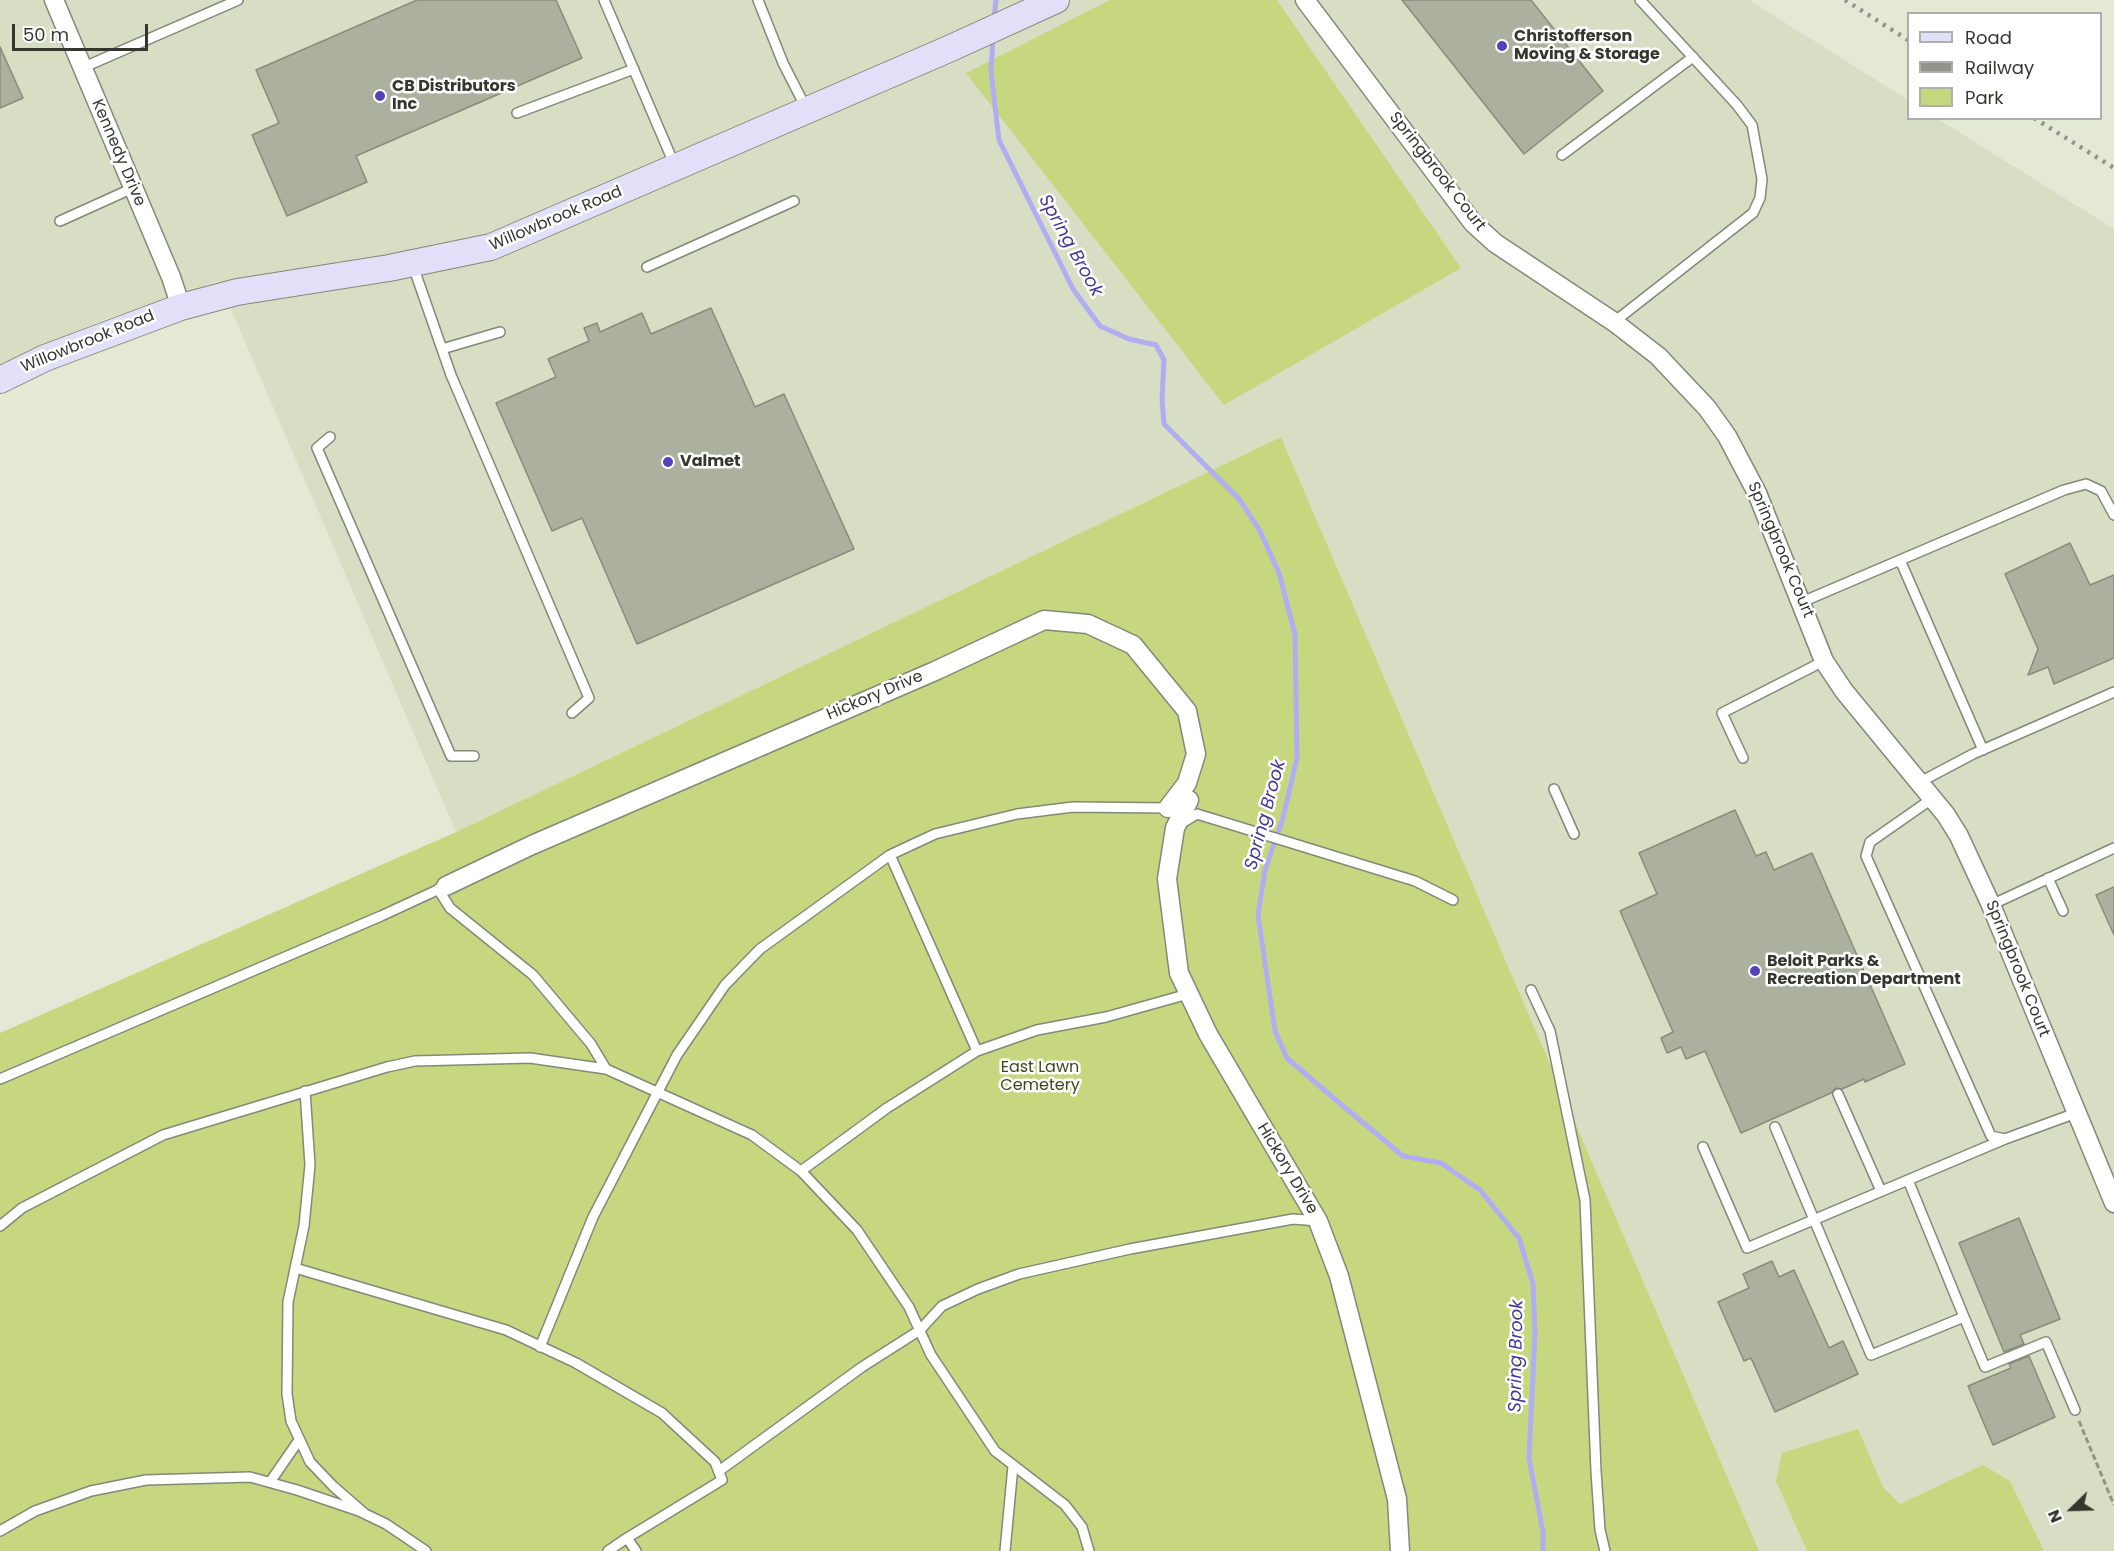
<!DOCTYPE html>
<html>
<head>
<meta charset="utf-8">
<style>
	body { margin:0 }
	#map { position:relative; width:2114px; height:1551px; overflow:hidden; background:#e4e9d5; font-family:Poppins,sans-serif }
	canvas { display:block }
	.legend { position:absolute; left:1907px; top:12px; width:195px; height:108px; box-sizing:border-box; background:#fff; border:2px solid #aeafac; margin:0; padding:8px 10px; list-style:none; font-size:18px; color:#35372f }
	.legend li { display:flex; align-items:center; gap:12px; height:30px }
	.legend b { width:30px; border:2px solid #aeafac }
	.north { position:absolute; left:2042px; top:1479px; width:60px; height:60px; -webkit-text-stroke:4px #fff; paint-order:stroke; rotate:247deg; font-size:16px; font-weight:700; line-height:24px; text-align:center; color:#35372f }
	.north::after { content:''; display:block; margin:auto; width:21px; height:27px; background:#35372f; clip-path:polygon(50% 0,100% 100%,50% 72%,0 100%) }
	.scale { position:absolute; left:12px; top:24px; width:136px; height:27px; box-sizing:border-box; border:3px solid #35372f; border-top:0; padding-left:8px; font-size:18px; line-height:21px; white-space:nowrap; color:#35372f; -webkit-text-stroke:4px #fff; paint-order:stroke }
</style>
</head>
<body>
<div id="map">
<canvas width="2114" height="1551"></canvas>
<ul class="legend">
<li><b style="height:8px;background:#e2e0f9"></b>Road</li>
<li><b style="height:8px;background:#919486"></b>Railway</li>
<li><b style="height:16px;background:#c7d780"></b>Park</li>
</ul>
<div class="north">N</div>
<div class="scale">50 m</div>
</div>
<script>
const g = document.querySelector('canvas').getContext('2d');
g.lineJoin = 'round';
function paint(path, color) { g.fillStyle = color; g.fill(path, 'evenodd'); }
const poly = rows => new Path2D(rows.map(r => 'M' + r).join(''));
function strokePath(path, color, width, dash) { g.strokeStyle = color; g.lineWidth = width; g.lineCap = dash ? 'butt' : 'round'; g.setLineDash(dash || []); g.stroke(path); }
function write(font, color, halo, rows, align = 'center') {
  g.font = font + ' Poppins,sans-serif'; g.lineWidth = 5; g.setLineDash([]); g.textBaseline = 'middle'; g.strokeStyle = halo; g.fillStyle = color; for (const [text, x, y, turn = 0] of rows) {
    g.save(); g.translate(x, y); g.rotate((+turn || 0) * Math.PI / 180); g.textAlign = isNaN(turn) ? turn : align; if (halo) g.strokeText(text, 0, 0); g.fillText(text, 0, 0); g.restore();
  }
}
paint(poly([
	[0,0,1749,0,1908,100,1908,118,1938,119,2114,229,2114,1551,1759,1551,1281,437,456,832,219,281,103,320,0,366]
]), '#d8dec3');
paint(poly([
	[1110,0,1277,0,1461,268,1224,405,966,73],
	[1281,437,1759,1551,0,1551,0,1033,456,832],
	[1858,1429,1883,1487,1900,1504,1983,1465,2010,1481,2044,1551,1807,1551,1776,1481,1782,1453]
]), '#c7d780');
strokePath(poly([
	[994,19,996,0],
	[993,37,991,72,999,140,1073,289,1100,326,1129,339,1156,345,1164,360,1162,399,1164,424,1240,500,1260,531,1279,573,1295,634,1297,758,1283,818,1265,870,1258,915,1275,1031,1287,1058,1331,1096,1403,1156,1441,1163,1480,1190,1519,1238,1533,1284,1535,1333,1529,1458,1543,1532,1543,1551]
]), '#b0adf3', 5);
const building = poly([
	[417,0,556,0,582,58,356,156,367,182,287,216,252,135,279,123,256,70,417,0],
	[1402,0,1531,0,1603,91,1524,154,1402,0],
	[0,47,23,98,0,108,0,47],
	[711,308,755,407,784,394,854,549,637,644,582,518,552,531,496,403,556,377,548,359,589,341,584,328,597,323,600,332,642,313,651,334,711,308],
	[2070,543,2090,585,2114,575,2114,658,2054,684,2048,667,2028,675,2038,649,2005,574,2070,543],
	[1735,810,1756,856,1766,852,1774,870,1812,853,1905,1064,1865,1082,1864,1079,1842,1089,1836,1088,1831,1093,1741,1133,1705,1051,1686,1059,1681,1047,1667,1053,1661,1038,1673,1032,1620,911,1657,894,1639,853,1735,810],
	[2114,887,2114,935,2096,895,2114,887],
	[2019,1218,2060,1319,2020,1335,2024,1344,2004,1352,1959,1243,2019,1218],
	[1772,1261,1779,1277,1794,1270,1829,1348,1843,1341,1858,1374,1775,1412,1751,1358,1744,1361,1718,1302,1749,1288,1743,1274,1772,1261],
	[2029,1356,2055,1417,1993,1445,1968,1386,2011,1368,2009,1364,2029,1356]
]);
paint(building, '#acb09e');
strokePath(building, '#888c7a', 1.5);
const lane = poly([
	[604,0,675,166],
	[758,0,783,63,807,110],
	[82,68,238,0],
	[517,113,634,69],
	[1562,155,1693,57],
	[60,221,133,188],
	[413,266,451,375,589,698,572,713],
	[647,267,794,201],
	[1614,322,1753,213,1760,198,1762,179,1752,125,1737,105,1640,0],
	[442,349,500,332],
	[330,437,317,448,451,756,474,756],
	[1900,560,1983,750],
	[1802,602,2064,490,2086,484,2101,491,2114,515],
	[1743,758,1722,713,1824,661],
	[1920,782,1973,754,2114,692],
	[1554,789,1574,834],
	[1933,798,1870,842,1866,856,1991,1136,2005,1139,2076,1113],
	[1179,825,1197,814,1415,881,1453,900],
	[890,855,977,1051],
	[2048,878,2063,911],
	[438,889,450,908,533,975,591,1044,606,1069],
	[1991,905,2114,848],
	[1531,990,1550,1031,1585,1200,1596,1471,1600,1530,1605,1551],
	[0,1079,381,916,446,886],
	[305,1091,310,1165,304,1226,288,1302,287,1394,291,1421,310,1462,333,1486,365,1514],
	[1838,1094,1881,1191],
	[1775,1127,1871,1355,1964,1317,1908,1180],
	[1703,1147,1747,1248,2005,1139],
	[801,1171,887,1108,977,1051,1037,1030,1106,1017,1188,994],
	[0,1226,22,1208,163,1135,387,1067,415,1061,530,1058,606,1069,752,1135,801,1171,857,1230,909,1307,931,1355,995,1451,1065,1505,1082,1527,1089,1551],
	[295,1268,506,1330,576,1363,662,1413,715,1462,722,1480,627,1538],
	[1964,1317,1985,1367,2046,1342,2075,1410],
	[540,1347,593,1217,677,1055,725,985,760,949,890,855,935,834,1017,814,1073,807,1168,808],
	[719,1471,862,1367,920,1330,942,1306,978,1289,1019,1274,1130,1249,1293,1219,1318,1221],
	[270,1482,299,1440],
	[0,1531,35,1511,91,1491,146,1480,250,1477,297,1490,359,1511,386,1524,426,1551],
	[608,1551,627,1538,636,1551],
	[1005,1551,1013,1466]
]);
const street = poly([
	[54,0,171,277,181,307],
	[1305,0,1473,223,1495,243,1614,322,1658,356,1707,408,1727,436,1757,493,1824,661,1844,691,1946,815,1959,836,1991,905,2114,1203],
	[1189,800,1175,828,1167,879,1179,973,1208,1034,1318,1221,1339,1276,1397,1499,1400,1551],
	[446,886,532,845,935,671,1044,620,1088,624,1133,645,1187,711,1196,754,1187,783,1168,808]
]);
const secondary = poly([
	[0,380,45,358,181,307,237,292,389,268,491,247,951,48,1056,0]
]);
strokePath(lane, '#848877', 12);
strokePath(street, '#848877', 21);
strokePath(secondary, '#848877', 28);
strokePath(poly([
	[2079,1421,2114,1505]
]), '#919586', 3, [6, 3]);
strokePath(lane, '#fff', 9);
strokePath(street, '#fff', 18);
strokePath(secondary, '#e2e0f9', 26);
strokePath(poly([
	[1845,0,1908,40],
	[2034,118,2114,168]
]), '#919486', 4.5, [3, 6]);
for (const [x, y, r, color] of [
	[1502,46,6,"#5641b9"],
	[380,96,6,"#5641b9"],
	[668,462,6,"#5641b9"],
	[1755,971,6,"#5641b9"]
]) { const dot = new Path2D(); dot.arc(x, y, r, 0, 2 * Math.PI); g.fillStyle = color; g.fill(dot); strokePath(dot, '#fff', 2); }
write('bold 16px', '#35372f', '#fff', [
	["Christofferson",1514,37],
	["Moving & Storage",1514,55],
	["CB Distributors",392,87],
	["Inc",392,105],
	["Valmet",680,462],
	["Beloit Parks &",1767,962],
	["Recreation Department",1767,980]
], 'left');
write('16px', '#35372f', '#fff', [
	["Kennedy Drive",118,153,67],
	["Springbrook Court",1437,172,52],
	["Willowbrook Road",556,219,-23],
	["Willowbrook Road",88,342,-22],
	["Springbrook Court",1780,550,67],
	["Hickory Drive",875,696,-23],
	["Springbrook Court",2017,969,68],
	["Hickory Drive",1287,1169,59]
]);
write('16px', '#40471e', '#fff', [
	["East Lawn",1040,1068],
	["Cemetery",1040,1086]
]);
write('italic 18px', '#473698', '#fff', [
	["Spring Brook",1070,246,61],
	["Spring Brook",1266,815,-75],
	["Spring Brook",1517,1356,-89]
]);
</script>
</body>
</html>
